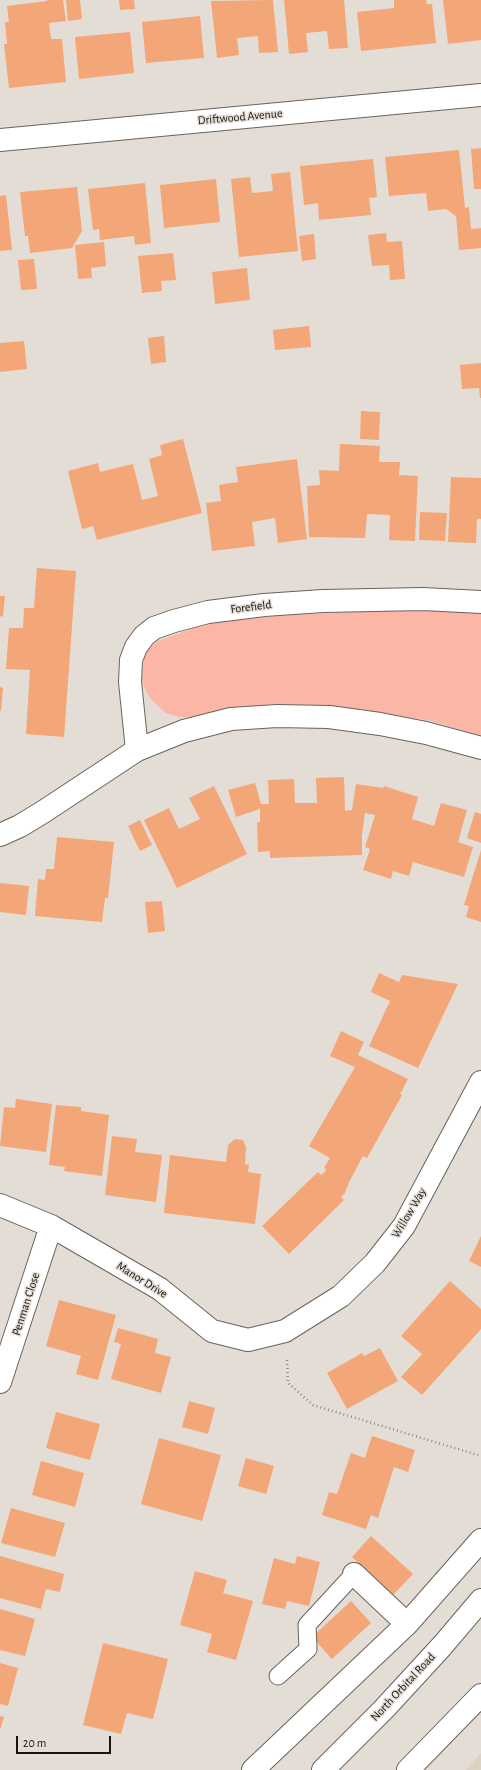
<!DOCTYPE html>
<html>
<head>
<meta charset="utf-8">
<style>
	body { margin:0 }
	#map { position:relative; width:481px; height:1770px; overflow:hidden; background:#e4ddd5; font-family:"Alegreya Sans",sans-serif }
	canvas { display:block }
	.scale { position:absolute; left:16px; top:1736px; width:95px; height:18px; box-sizing:border-box; border:2px solid #171512; border-top:0; padding-left:5px; font-size:12px; line-height:14px; white-space:nowrap; color:#171512; -webkit-text-stroke:3px #e4ddd5; paint-order:stroke }
</style>
</head>
<body>
<div id="map">
<canvas width="481" height="1770"></canvas>
<div class="scale">20 m</div>
</div>
<script>
const g = document.querySelector('canvas').getContext('2d');
g.lineJoin = 'round';
function paint(path, color) { g.fillStyle = color; g.fill(path, 'evenodd'); }
const poly = rows => new Path2D(rows.map(r => 'M' + r).join(''));
function strokePath(path, color, width, dash) { g.strokeStyle = color; g.lineWidth = width; g.lineCap = dash ? 'butt' : 'round'; g.setLineDash(dash || []); g.stroke(path); }
function write(font, color, halo, rows, align = 'center') {
  g.font = font + ' "Alegreya Sans",sans-serif'; g.lineWidth = 3; g.setLineDash([]); g.textBaseline = 'middle'; g.strokeStyle = halo; g.fillStyle = color; for (const [text, x, y, turn = 0] of rows) {
    g.save(); g.translate(x, y); g.rotate((+turn || 0) * Math.PI / 180); g.textAlign = isNaN(turn) ? turn : align; if (halo) g.strokeText(text, 0, 0); g.fillText(text, 0, 0); g.restore();
  }
}
paint(poly([
	[481,1753,481,1770,466,1770]
]), '#ddd1c4');
paint(poly([
	[423,609,481,613,481,736,428,720,329,706,275,704,230,708,193,717,178,717,166,713,158,706,149,697,144,687,142,678,144,658,147,650,158,641,205,624,236,619,292,615]
]), '#fcb6a5');
paint(poly([
	[47,0,63,0,66,21,49,23,51,39,62,39,66,82,9,88,4,44,7,44,5,22,9,22,7,6,47,1],
	[66,0,80,0,82,19,68,21],
	[119,0,134,0,135,9,120,10],
	[273,0,278,52,259,53,258,36,237,38,239,55,217,58,211,1],
	[284,0,344,0,348,48,329,49,327,31,306,33,308,52,289,54],
	[394,0,426,0,427,4,432,4,436,43,361,51,357,12,394,8],
	[443,0,481,0,481,40,448,44],
	[200,16,204,58,146,63,142,22],
	[130,32,134,73,79,79,75,37],
	[481,148,481,189,474,189,471,149],
	[459,150,465,208,469,207,471,229,481,228,481,248,459,250,456,216,446,209,428,211,426,193,389,196,385,157],
	[373,159,377,197,369,198,371,215,319,220,318,203,304,205,300,166],
	[290,172,298,251,239,257,231,179,250,177,252,193,273,191,271,174],
	[216,179,220,222,164,228,160,185],
	[145,183,151,243,135,245,134,236,100,240,99,229,93,230,88,189],
	[77,187,82,231,72,248,30,253,28,236,25,236,20,192],
	[6,195,12,250,0,251,0,196],
	[386,233,387,242,402,241,405,279,390,280,389,265,372,266,368,235],
	[314,234,316,259,302,261,299,236],
	[104,242,106,266,91,268,92,278,78,279,75,245],
	[173,253,176,280,161,281,162,291,142,293,138,256],
	[34,259,37,289,21,290,18,260],
	[247,268,250,300,215,304,212,272],
	[309,326,311,347,275,350,273,330],
	[164,336,166,362,151,364,148,338],
	[24,341,27,369,0,372,0,343],
	[481,363,481,398,480,398,479,388,462,389,460,365],
	[361,411,380,412,379,440,360,439],
	[183,439,202,513,97,540,93,526,82,529,68,471,98,463,100,472,133,464,142,500,158,496,149,459,162,455,160,445],
	[340,444,380,446,379,462,400,462,399,475,418,476,415,541,389,540,390,515,367,514,365,538,309,537,307,486,320,485,319,470,339,471],
	[297,459,307,539,278,543,275,518,252,522,255,546,212,551,206,503,221,501,219,485,238,482,236,467],
	[451,477,481,478,481,519,477,519,476,543,448,542],
	[420,512,447,513,445,541,419,540],
	[37,568,76,571,64,737,26,734,30,670,6,669,9,628,23,628,24,608,34,608],
	[0,596,5,596,3,617,0,616],
	[0,687,3,688,1,711,0,711],
	[344,777,345,811,352,810,356,784,383,788,384,786,418,797,412,819,434,826,441,803,467,810,458,842,473,847,464,877,413,862,409,876,393,871,391,879,363,870,370,849,365,847,375,815,365,813,362,835,362,855,270,858,270,851,258,852,257,822,260,822,260,809,236,817,228,790,255,783,261,804,269,804,268,780,294,779,295,803,317,803,316,778],
	[214,786,247,854,177,888,144,820,169,808,179,829,200,819,189,798],
	[475,812,481,814,481,843,467,838],
	[140,820,152,845,140,851,128,826],
	[57,837,114,842,108,898,105,898,102,922,35,916,38,879,45,880,46,869,54,869],
	[481,850,481,922,466,917,469,906,464,905],
	[0,883,29,886,26,915,0,912],
	[162,901,165,931,148,933,145,902],
	[379,973,399,982,402,975,458,984,418,1068,369,1046,390,1001,371,992],
	[341,1031,364,1042,358,1055,408,1079,400,1094,402,1095,367,1158,363,1156,349,1182,345,1193,341,1197,344,1200,289,1254,262,1226,318,1172,321,1175,325,1172,326,1169,324,1168,330,1158,309,1146,355,1067,330,1056],
	[16,1099,52,1104,46,1152,0,1146,4,1107,15,1108],
	[56,1105,81,1107,81,1111,109,1115,102,1176,64,1171,65,1167,49,1165],
	[112,1136,137,1139,135,1152,162,1155,156,1202,105,1195],
	[235,1139,243,1140,246,1147,245,1164,249,1165,248,1172,261,1174,255,1224,164,1213,170,1155,226,1162,228,1145],
	[481,1236,481,1267,469,1261],
	[450,1281,481,1309,481,1329,422,1395,401,1377,422,1354,401,1336],
	[59,1300,116,1315,98,1380,76,1374,81,1356,46,1346],
	[118,1328,158,1339,155,1353,171,1357,161,1393,111,1379,121,1344,114,1342],
	[380,1348,398,1381,347,1409,327,1373,362,1353,364,1356],
	[189,1401,215,1408,208,1434,182,1427],
	[56,1412,100,1424,90,1460,46,1448],
	[372,1436,415,1450,408,1472,394,1467,378,1518,371,1515,366,1529,322,1515,329,1492,337,1494,351,1453,365,1458],
	[159,1438,221,1455,202,1521,141,1504],
	[246,1458,274,1466,266,1494,238,1486],
	[41,1461,84,1473,75,1507,32,1495],
	[11,1508,65,1523,55,1557,1,1543],
	[371,1536,413,1574,393,1595,352,1557],
	[0,1556,64,1574,60,1592,46,1589,41,1609,0,1598],
	[297,1556,320,1562,309,1606,287,1601,285,1609,262,1604,274,1558,295,1564],
	[195,1571,227,1580,223,1593,253,1601,236,1660,207,1652,212,1634,180,1625],
	[351,1601,371,1623,332,1659,312,1637],
	[0,1609,35,1619,25,1656,0,1650],
	[103,1643,168,1659,153,1719,127,1713,121,1734,83,1725],
	[0,1663,18,1668,8,1706,0,1704],
	[0,1716,4,1717,0,1730]
]), '#f3a677');
const lane = poly([
	[278,1676,308,1649,307,1625,354,1574]
]);
const street = poly([
	[0,140,481,95],
	[137,750,130,682,131,660,136,647,144,636,154,628,174,621,208,612,264,605,323,601,423,599,481,602],
	[0,835,20,826,43,812,137,750,184,731,231,719,277,716,329,717,380,724,426,733,481,748],
	[0,1205,51,1226,160,1289,212,1331,248,1340,285,1331,341,1296,375,1263,404,1226,481,1082],
	[0,1382,51,1226],
	[354,1574,407,1624],
	[253,1770,407,1624,481,1540]
]);
const highway = poly([
	[323,1770,384,1709,442,1646,481,1600],
	[408,1770,481,1695]
]);
strokePath(lane, '#69635d', 19);
strokePath(street, '#69635d', 24);
strokePath(highway, '#69635d', 24);
strokePath(poly([
	[287,1360,288,1383,313,1405,481,1456]
]), '#8f8a84', 2.5, [1, 3]);
strokePath(lane, '#fff', 17);
strokePath(street, '#fff', 22);
strokePath(highway, '#fff', 22);
write('12px', '#171512', '#e4ddd5', [
	["Driftwood Avenue",240,117,-5],
	["Forefield",251,607,-7],
	["Willow Way",409,1213,-59],
	["Manor Drive",142,1280,32],
	["Penman Close",26,1304,-72],
	["North Orbital Road",403,1687,-47]
]);
</script>
</body>
</html>
